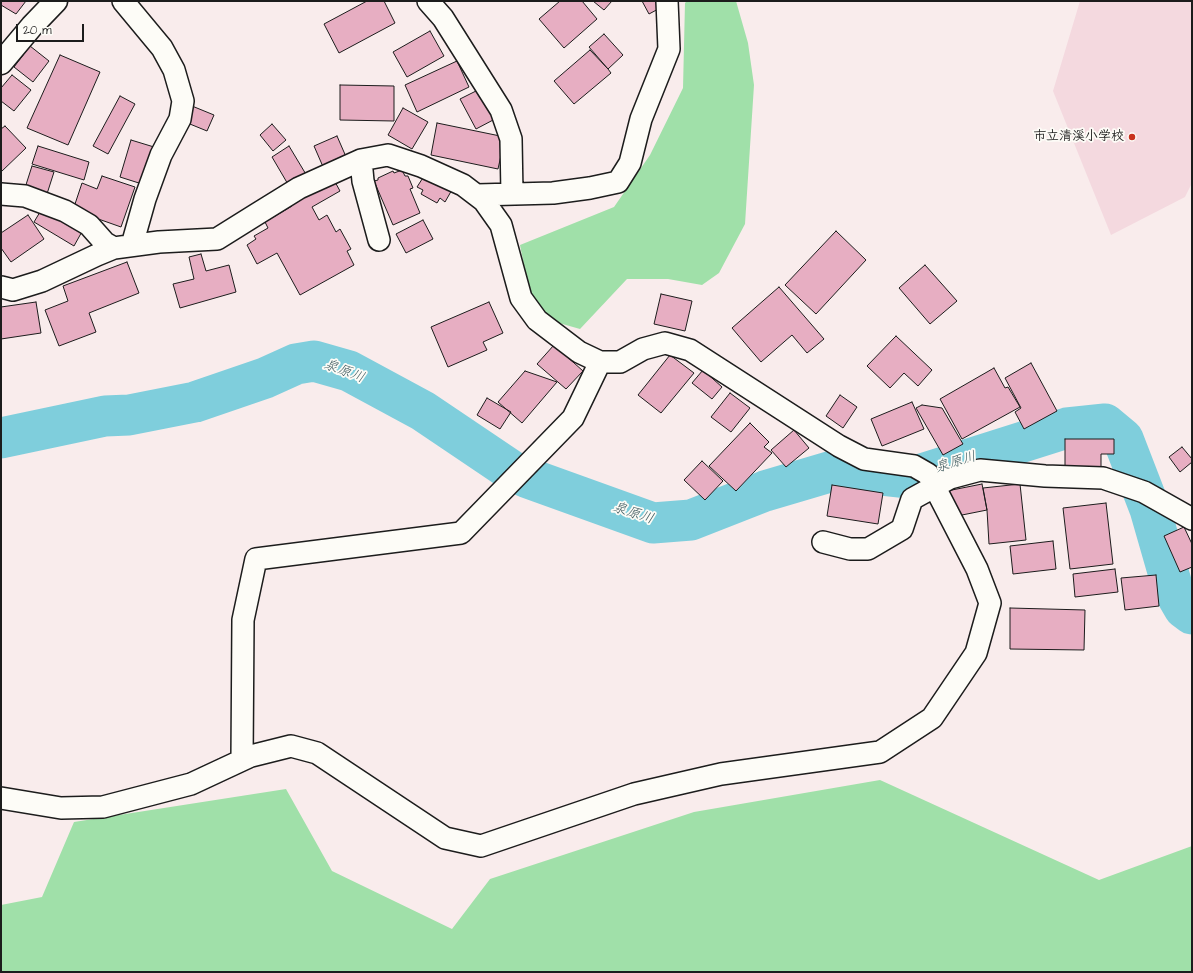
<!DOCTYPE html>
<html>
<head>
<meta charset="utf-8">
<style>
	body { margin:0 }
	#map { position:relative; width:1193px; height:973px; overflow:hidden; background:#f9ecec; font-family:"Architects Daughter",sans-serif }
	canvas { display:block }
	.frame { position:absolute; inset:0; border:2px solid #1c1c1c; pointer-events:none }
	.scale { position:absolute; left:16px; top:24px; width:68px; height:18px; box-sizing:border-box; border:2px solid #1c1c1c; border-top:0; padding-left:5px; font-size:12px; line-height:14px; white-space:nowrap; color:#1c1c1c; -webkit-text-stroke:3px #fdfcf7; paint-order:stroke }
</style>
</head>
<body>
<div id="map">
<canvas width="1193" height="973"></canvas>
<div class="frame"></div>
<div class="scale">20 m</div>
</div>
<script>
const g = document.querySelector('canvas').getContext('2d');
g.lineJoin = 'round';
function paint(path, color) { g.fillStyle = color; g.fill(path, 'evenodd'); }
const poly = rows => new Path2D(rows.map(r => 'M' + r).join(''));
function strokePath(path, color, width, dash) { g.strokeStyle = color; g.lineWidth = width; g.lineCap = dash ? 'butt' : 'round'; g.setLineDash(dash || []); g.stroke(path); }
function write(font, color, halo, rows, align = 'center') {
  g.font = font + ' "Architects Daughter","Klee One",sans-serif'; g.lineWidth = 3.5; g.setLineDash([]); g.textBaseline = 'middle'; g.strokeStyle = halo; g.fillStyle = color; for (const [text, x, y, turn = 0] of rows) {
    g.save(); g.translate(x, y); g.rotate((+turn || 0) * Math.PI / 180); g.textAlign = isNaN(turn) ? turn : align; if (halo) g.strokeText(text, 0, 0); g.fillText(text, 0, 0); g.restore();
  }
}
paint(poly([
	[1080,1,1192,1,1192,183,1185,197,1111,235,1053,91]
]), '#f4d9df');
paint(poly([
	[687,1,736,1,748,43,754,85,745,224,719,273,702,285,668,279,627,279,580,329,552,321,530,296,520,245,614,207,650,155,683,88,685,3],
	[880,780,1099,880,1192,846,1192,972,1,972,1,905,42,897,74,822,286,789,332,871,452,929,490,879,694,812]
]), '#a0e0a9');
strokePath(poly([
	[1,438,105,416,129,415,195,402,265,378,296,364,314,361,349,371,423,411,512,471,528,478,653,523,691,520,765,491,836,470,909,478,1067,428,1105,424,1123,439,1150,509,1173,589,1184,608,1192,614]
]), '#7fcedc', 41);
const building = poly([
	[1,1,26,1,16,14,1,5,1,1],
	[367,1,384,1,395,23,339,53,324,24,367,1],
	[560,1,582,1,597,19,564,48,539,19,560,1],
	[593,1,612,1,604,10,593,1],
	[642,1,659,1,662,7,649,14,642,1],
	[430,31,444,56,407,77,393,52,430,31],
	[604,34,623,55,608,69,589,47,604,34],
	[30,46,49,61,33,82,14,67,30,46],
	[590,50,608,69,611,73,574,104,554,81,590,50],
	[60,55,100,72,68,145,27,128,60,55],
	[457,61,469,87,417,112,405,85,457,61],
	[12,75,31,90,14,111,1,101,1,88,12,75],
	[340,85,394,86,394,121,340,120,340,85],
	[480,89,495,119,476,129,460,99,480,89],
	[120,96,135,104,108,154,93,146,120,96],
	[192,106,214,115,207,131,185,122,192,106],
	[403,108,428,122,412,149,388,135,403,108],
	[437,123,505,137,498,169,431,155,437,123],
	[272,124,286,140,273,151,260,135,272,124],
	[5,126,26,148,1,172,1,129,5,126],
	[337,136,347,159,324,169,314,146,337,136],
	[131,140,154,147,142,184,120,177,131,140],
	[38,146,89,162,84,180,32,164,38,146],
	[289,146,307,176,289,186,272,157,289,146],
	[32,166,54,172,46,197,24,191,32,166],
	[402,170,405,176,408,176,413,188,410,189,420,213,393,225,374,181,378,180,378,178,393,171,394,173,402,170],
	[426,173,453,188,445,202,440,198,437,203,421,194,423,190,417,187,426,173],
	[102,176,135,187,121,227,73,210,82,183,97,189,102,176],
	[334,180,340,191,312,207,319,220,327,215,336,232,340,229,351,249,347,251,354,265,300,295,277,253,257,264,247,245,256,239,254,236,268,228,265,222,292,206,290,202,334,180],
	[43,207,84,228,74,246,34,222,43,207],
	[28,215,44,239,11,262,1,248,1,233,28,215],
	[423,220,433,239,406,253,396,234,423,220],
	[836,231,866,260,816,314,785,285,836,231],
	[201,254,206,271,229,265,236,292,180,308,173,284,194,279,189,257,201,254],
	[127,262,139,293,89,313,96,332,59,346,45,310,68,301,63,286,127,262],
	[925,265,957,301,930,324,899,288,925,265],
	[779,287,824,339,807,353,792,335,761,362,732,328,779,287],
	[661,294,692,301,685,331,654,324,661,294],
	[36,302,41,333,1,339,1,307,36,302],
	[489,302,503,333,483,342,487,350,448,367,431,327,489,302],
	[896,336,932,370,918,386,904,373,890,388,867,366,896,336],
	[554,345,583,371,566,389,537,364,554,345],
	[670,355,694,373,661,413,638,395,670,355],
	[1031,363,1057,411,1024,429,1015,412,1021,408,1005,378,1031,363],
	[994,368,1005,388,1008,387,1020,407,962,439,940,399,994,368],
	[703,370,722,387,712,399,692,383,703,370],
	[525,371,557,382,522,423,498,402,525,371],
	[730,393,750,408,731,432,711,417,730,393],
	[840,395,857,407,843,428,826,416,840,395],
	[487,398,511,412,500,429,477,415,487,398],
	[912,402,924,429,882,446,871,419,912,402],
	[922,405,942,408,963,444,943,455,916,408,922,405],
	[750,423,769,442,764,447,772,453,736,491,709,466,750,423],
	[794,430,809,448,786,467,771,450,794,430],
	[1065,439,1114,439,1114,454,1101,454,1101,467,1065,467,1065,439],
	[1182,447,1192,459,1192,462,1180,472,1169,457,1182,447],
	[702,461,723,481,705,500,684,480,702,461],
	[982,484,987,510,952,517,947,491,982,484],
	[1020,484,1026,540,989,544,987,510,983,488,1020,484],
	[832,485,883,493,878,524,827,516,832,485],
	[1106,503,1113,564,1070,569,1063,508,1106,503],
	[1184,527,1192,544,1192,567,1180,572,1164,536,1184,527],
	[1053,541,1056,569,1013,574,1010,546,1053,541],
	[1115,569,1118,592,1075,597,1073,574,1115,569],
	[1156,575,1159,606,1125,610,1121,578,1156,575],
	[1010,608,1085,610,1084,650,1010,649,1010,608]
]);
paint(building, '#e7aec2');
strokePath(building, '#1c1c1c', 1);
const minor = poly([
	[123,1,162,48,174,70,183,101,180,119,161,155,145,199,132,245],
	[428,1,443,18,501,110,511,139,512,194],
	[361,160,363,181,379,240],
	[1,194,25,196,65,211,89,225,105,243,114,248],
	[477,195,553,193,590,188,618,182,630,163,641,119,669,49,667,1],
	[1,287,13,290,42,281,97,255,114,248,159,242,217,239,257,214,299,188,361,160,388,155,421,166,463,185,484,201,501,225,521,298,537,320,579,352,600,362,620,362,643,349,665,343,690,350,839,446,864,459,914,466,928,474,977,569,990,603,976,653,932,718,880,752,721,774,634,794,481,846,445,838,317,753,291,746,251,756,191,784,103,807,61,808,1,798],
	[823,542,850,549,868,549,902,529,912,499,950,478,980,470,1045,476,1103,478,1144,492,1192,519],
	[242,760,243,620,256,559,461,533,573,418,600,362]
]);
const primary = poly([
	[1,63,32,26,56,1]
]);
strokePath(minor, '#1c1c1c', 24);
strokePath(primary, '#1c1c1c', 25);
strokePath(minor, '#fdfcf7', 21);
strokePath(primary, '#fdfcf7', 22);
for (const [x, y, r, color] of [
	[1132,137,4,"#c8321e"]
]) { const dot = new Path2D(); dot.arc(x, y, r, 0, 2 * Math.PI); g.fillStyle = color; g.fill(dot); strokePath(dot, '#fdfcf7', 1.5); }
write('bold 13px', '#1c1c1c', '#fdfcf7', [
	["市立清溪小学校",1124,137]
], 'right');
write('italic 14px', '#3f5a5f', '#fdfcf7', [
	["泉原川",344,372,21],
	["泉原川",956,463,-17],
	["泉原川",633,514,18]
]);
</script>
</body>
</html>
